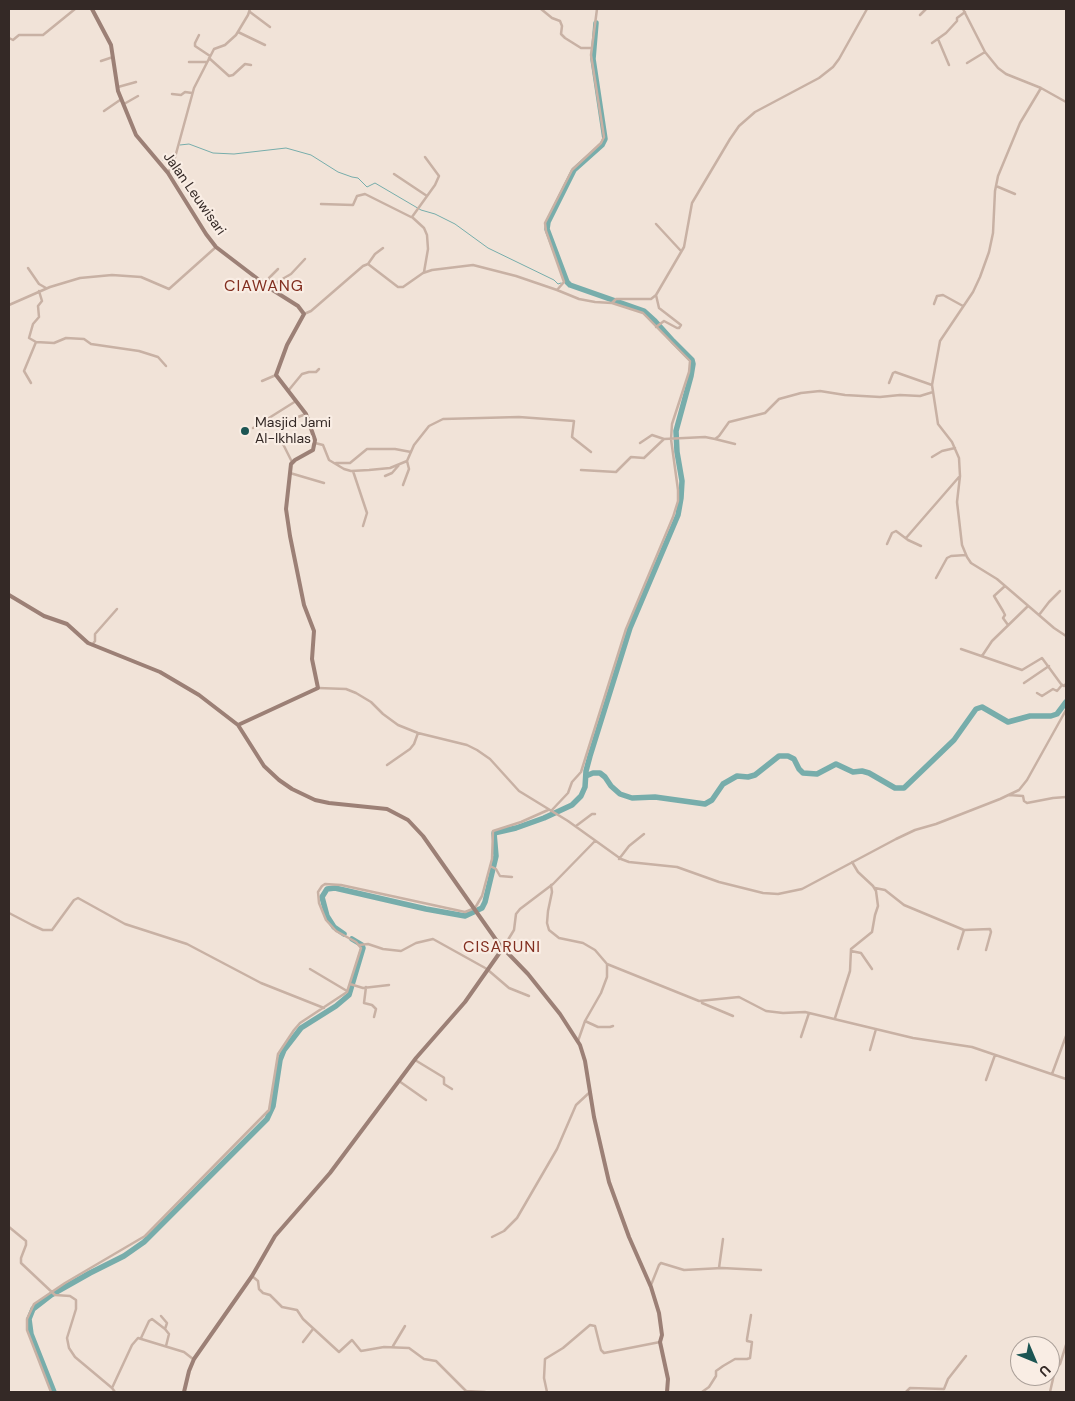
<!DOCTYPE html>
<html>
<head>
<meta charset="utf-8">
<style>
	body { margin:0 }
	#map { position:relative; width:1075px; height:1401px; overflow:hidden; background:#f1e3d8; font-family:"DM Sans",sans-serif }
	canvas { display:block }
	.frame { position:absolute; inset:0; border:10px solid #342926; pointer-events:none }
	.north { position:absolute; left:1010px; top:1336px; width:50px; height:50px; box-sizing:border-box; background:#f9ede4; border:1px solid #aa9f98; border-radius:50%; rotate:135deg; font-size:14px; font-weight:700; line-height:20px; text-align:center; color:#342926 }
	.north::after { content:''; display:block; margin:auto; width:18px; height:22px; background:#1c5553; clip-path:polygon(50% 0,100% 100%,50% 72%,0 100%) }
</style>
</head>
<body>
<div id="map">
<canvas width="1075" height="1401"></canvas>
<div class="frame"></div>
<div class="north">U</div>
</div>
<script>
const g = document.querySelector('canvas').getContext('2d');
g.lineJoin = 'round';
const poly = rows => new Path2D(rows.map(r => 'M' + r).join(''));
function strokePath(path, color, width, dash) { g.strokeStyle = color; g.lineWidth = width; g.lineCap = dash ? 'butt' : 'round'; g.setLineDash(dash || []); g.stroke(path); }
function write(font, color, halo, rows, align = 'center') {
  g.font = font + ' "DM Sans",sans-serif'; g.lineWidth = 4.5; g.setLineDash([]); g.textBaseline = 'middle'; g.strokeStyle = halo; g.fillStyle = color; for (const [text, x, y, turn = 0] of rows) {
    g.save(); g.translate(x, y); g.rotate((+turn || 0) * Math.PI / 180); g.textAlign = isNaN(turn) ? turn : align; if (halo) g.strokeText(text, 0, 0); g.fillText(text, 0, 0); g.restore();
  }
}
strokePath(poly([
	[180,145,189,144,213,153,234,154,286,148,311,155,338,172,352,177,358,178,367,187,375,183,421,210,435,214,455,224,488,248,554,280,558,284,561,283],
	[163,160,174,157],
	[566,282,567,282]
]), '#77adab', 1);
strokePath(poly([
	[586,776,593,773,600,773,605,777,611,786,620,794,632,798,655,797,705,804,712,800,723,784,737,776,748,777,755,775,779,756,788,756,794,759,799,769,803,773,817,774,836,764,853,772,862,771,869,773,895,788,904,788,954,740,976,709,982,707,1008,722,1030,716,1051,716,1057,714,1066,702],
	[344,934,334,927,327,916,322,897,327,889,335,888,426,909,465,916,482,908,485,902,496,856,494,833,516,828,544,818,572,805,581,796,585,787,586,771,590,756,630,628,678,515,681,498,682,481,677,452,676,431,691,376,693,364,692,360,673,341,655,321,644,311,570,285,567,282,547,229,548,222,574,170,602,145,605,139,593,59,596,23],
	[54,1392,31,1334,29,1319,33,1309,51,1295,90,1273,124,1256,144,1242,267,1119,273,1106,280,1060,284,1050,301,1028,336,1006,349,995,363,948,362,945,352,939]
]), '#77adab', 5.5);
strokePath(poly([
	[541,9,552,18,560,21,562,26,561,34,565,38,581,48,592,48],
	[963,9,985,52,998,68,1006,74,1041,88,1066,102],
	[250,12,270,27],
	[920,15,926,9],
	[238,32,265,45],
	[199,35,195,43,195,46,210,56],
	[9,38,13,40,19,35,43,35,75,9],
	[938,39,949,65],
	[932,43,946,33,957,21,957,18,965,12],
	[209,58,229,76,233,75,245,64,251,65],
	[101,61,113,57],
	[189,62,207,62],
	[967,63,985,52],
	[118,87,136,82],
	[1041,88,1020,123,998,176,995,191,993,233,989,252,980,277,973,292,940,341,932,385,938,424,952,442,959,458,960,476,957,502,959,519,962,545,967,557,971,563,997,579,1054,628,1066,636],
	[172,94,181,95,185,92,192,93],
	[124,104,138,96],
	[104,111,120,100],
	[168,173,174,161,194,88,214,49,225,45,236,35,248,15,250,9],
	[394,174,427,196],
	[996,186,1015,194],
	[321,204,353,205,357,196,365,194,411,217],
	[656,224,681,251],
	[368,264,375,254,383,248],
	[28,268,39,284,46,288],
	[424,272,428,249,427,235,424,228,412,217,435,185,439,176,425,157],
	[275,284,269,278,278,269],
	[271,289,279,281,291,274,305,259],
	[557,290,564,282,546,231,545,223,572,170,601,143,604,137,591,55,597,9],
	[656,295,659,308,681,325,679,328,677,328,664,321,656,327],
	[934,304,937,296,943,295,963,306],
	[9,305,50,287,80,278,112,275,141,277,169,289,216,247],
	[304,314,311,311,363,266,368,264,398,287,403,287,423,273,432,270,473,265,516,276,557,290,579,299,595,302,612,303,616,299,651,299,656,295,684,247,692,203,730,139,739,126,755,112,819,78,833,67,839,59,867,9],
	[36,342,54,343,66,338,84,339,91,344,139,351,158,357,166,366],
	[262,381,276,375],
	[31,383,24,371,36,342,29,338,33,324,39,317,38,306,42,301,39,291],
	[889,383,893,373,895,372,932,385],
	[288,391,302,374,309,372,316,372,319,369],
	[282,423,306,414],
	[253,428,296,401],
	[715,439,735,444],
	[315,443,323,445,329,460,344,469,351,471,369,470,390,468,407,461,414,445,429,426,443,419,519,417,574,421,572,437,591,452],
	[640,443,652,435,664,439],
	[283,444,292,462],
	[932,457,942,451,955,448],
	[336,463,350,463,367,449,395,449,411,452],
	[581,470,616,472,631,457,644,458,664,439,705,437,715,439,719,436,729,422,765,413,779,399,801,393,820,391,845,395,880,397,900,395,920,396,933,392],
	[353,471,367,513,363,526],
	[290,473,324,483],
	[385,476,392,473,399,465],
	[403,485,409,469,407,461],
	[906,538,959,477],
	[887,544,892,533,896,531,908,540,921,546],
	[936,578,947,558,951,556,966,555],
	[1005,586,994,596,1003,611,1005,615,1003,618,1008,625],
	[1039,615,1049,602,1060,591],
	[92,645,95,641,95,634,117,609],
	[961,649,1022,670,1042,658,1061,684,1064,686,1066,684],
	[982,656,992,641,1028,606],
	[1024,683,1049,666],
	[318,688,346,689,356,693,371,702,383,714,398,725,418,733,467,745,477,750,490,759,519,791,568,821,621,859,629,862,677,867,719,882,763,893,778,894,802,889,896,839,915,830,936,824,1000,799,1019,790,1027,780,1066,710],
	[1037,693,1042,696,1053,689,1057,691,1062,685],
	[387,765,410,749,414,744,418,733],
	[1009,795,1023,796,1024,801,1027,803,1053,798,1066,797],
	[551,811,568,793,572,782,581,772,626,629,673,517,678,501,678,490,671,439,672,424,689,372,690,361,643,313,612,303],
	[576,826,592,814,595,814],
	[619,859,629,846,644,834],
	[490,866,496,869,500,876,512,877],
	[551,885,552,892,548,911,547,923,549,930,559,938,583,943,595,950,607,964,607,977,601,993,585,1021,578,1041],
	[875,888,885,890,904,905,964,930,990,929,991,932,986,950],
	[9,913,32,925,43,930,52,930,74,900,78,898,125,924,187,944,261,983,324,1008],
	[359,945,368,944,383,949,401,951,416,943,433,939,487,969],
	[503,948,514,930,516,914,520,909,553,884,595,841],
	[958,949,964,930],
	[851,951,861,953,872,969],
	[607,964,699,1001,739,997,766,1011,783,1013,805,1012,913,1038,972,1047,1066,1079],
	[310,969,347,991],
	[488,970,509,988,529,996],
	[350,984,363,988,389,985],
	[366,987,364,1003,372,1005,376,1009,374,1017],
	[702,1003,733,1016],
	[835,1018,850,971,851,949,872,932,875,915,878,906,876,891,873,886,858,872,852,862],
	[585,1021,598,1027,610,1027,613,1026],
	[801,1037,809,1013],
	[870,1050,876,1029],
	[415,1060,443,1077,444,1078,444,1084,452,1089],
	[1052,1074,1066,1036],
	[986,1080,995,1055],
	[399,1081,426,1100],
	[9,1227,26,1241,26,1245,21,1258,21,1263,55,1295,70,1296,76,1300,76,1309,67,1338,69,1348,75,1357,112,1388,115,1392],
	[492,1237,504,1231,517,1218,557,1149,576,1105,590,1092],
	[719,1268,723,1239],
	[252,1276,258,1281,259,1289,263,1293,270,1295,282,1307,297,1310,303,1319,339,1352,352,1340,361,1351,384,1347,409,1348,424,1359,436,1361,466,1391,485,1392],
	[651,1285,659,1265,661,1263,684,1270,722,1268,761,1270],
	[161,1316,167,1323,165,1329],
	[141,1338,149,1321,152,1319,165,1329,169,1334,166,1346],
	[303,1342,313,1329],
	[393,1346,405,1326],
	[112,1388,132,1345,138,1338,184,1352,193,1359],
	[51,1392,27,1330,27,1319,34,1304,65,1283,145,1236,269,1110,278,1054,294,1030,300,1023,347,992,361,948,356,942,336,931,326,920,319,903,318,892,322,886,325,884,341,885,465,912,475,908,482,896,492,859,493,831,521,822,548,810],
	[547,1392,544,1378,545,1359,563,1348,590,1325,595,1326,601,1350,604,1353,660,1342],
	[702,1392,709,1387,716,1376,716,1371,723,1366,735,1359,747,1359,750,1358,752,1342,747,1341,747,1339,751,1315],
	[906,1392,910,1388,944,1389,948,1379,966,1356],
	[1050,1392,1055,1370,1060,1364,1066,1345]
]), '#c8b1a4', 2.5);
strokePath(poly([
	[92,9,111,45,118,91,136,135,168,173,206,234,216,247,271,289,298,306,304,314,287,345,276,375,306,414,315,440,313,450,295,460,291,464,286,509,290,536,304,605,314,631,312,659,318,688,238,725],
	[9,595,44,616,67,624,88,643,160,672,199,695,238,725,264,766,279,780,292,789,315,800,329,803,387,809,408,820,423,836,499,944,528,974,560,1014,580,1045,585,1061,594,1117,609,1182,629,1237,651,1287,659,1313,662,1335,660,1342,668,1379,667,1392],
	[184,1392,189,1371,194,1359,252,1276,275,1236,330,1173,416,1058,465,1002,503,948]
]), '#9c8076', 4);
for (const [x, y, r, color] of [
	[245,431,5,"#1c5553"]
]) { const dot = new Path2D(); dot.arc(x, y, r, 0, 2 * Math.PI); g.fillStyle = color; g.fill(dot); strokePath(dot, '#f9ede4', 2); }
write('14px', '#342926', '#f9ede4', [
	["Jalan Leuwisari",194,194,55]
]);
write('14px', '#342926', '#f9ede4', [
	["Masjid Jami",255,423],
	["Al-Ikhlas",255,439]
], 'left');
g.letterSpacing = '1px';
write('16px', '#822e1f', '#f9ede4', [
	["CIAWANG",264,287],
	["CISARUNI",502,948]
]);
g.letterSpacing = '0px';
</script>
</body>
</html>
